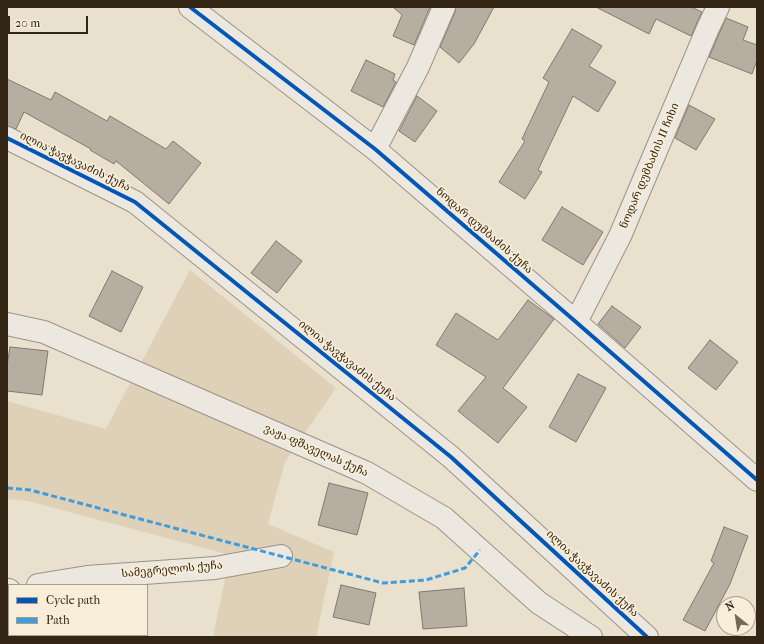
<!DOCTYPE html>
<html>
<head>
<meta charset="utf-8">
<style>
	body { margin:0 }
	#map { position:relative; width:764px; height:644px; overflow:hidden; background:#eae0ce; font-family:"IM FELL French Canon",serif }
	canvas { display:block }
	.frame { position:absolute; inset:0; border:8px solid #332615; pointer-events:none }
	.legend { position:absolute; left:8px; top:584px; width:140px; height:52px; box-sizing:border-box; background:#f8edd8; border:1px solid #a99d8a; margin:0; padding:5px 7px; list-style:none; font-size:12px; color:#332615 }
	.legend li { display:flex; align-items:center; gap:8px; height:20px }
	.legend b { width:20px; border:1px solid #a99d8a }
	.north { position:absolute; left:716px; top:596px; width:40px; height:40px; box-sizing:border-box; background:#f8edd8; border:1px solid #a99d8a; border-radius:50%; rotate:330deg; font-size:11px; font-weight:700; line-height:16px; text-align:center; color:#332615 }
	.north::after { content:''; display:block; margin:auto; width:14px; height:18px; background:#736756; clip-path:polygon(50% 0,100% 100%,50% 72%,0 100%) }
	.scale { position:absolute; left:8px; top:16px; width:80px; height:18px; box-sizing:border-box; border:2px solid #332615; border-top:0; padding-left:5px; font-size:12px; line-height:14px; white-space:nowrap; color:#332615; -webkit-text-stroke:3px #f8edd8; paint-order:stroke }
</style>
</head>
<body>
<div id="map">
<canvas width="764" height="644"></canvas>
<div class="frame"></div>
<ul class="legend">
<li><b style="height:5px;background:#0057b8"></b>Cycle path</li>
<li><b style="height:5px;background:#3e9cdf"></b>Path</li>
</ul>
<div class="north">N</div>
<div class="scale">20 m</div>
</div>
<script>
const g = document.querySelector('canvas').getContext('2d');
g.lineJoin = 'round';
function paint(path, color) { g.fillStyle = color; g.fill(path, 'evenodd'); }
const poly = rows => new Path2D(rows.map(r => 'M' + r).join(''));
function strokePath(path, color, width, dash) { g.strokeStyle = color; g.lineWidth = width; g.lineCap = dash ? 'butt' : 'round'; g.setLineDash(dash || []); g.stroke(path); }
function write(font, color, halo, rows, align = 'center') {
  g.font = font + ' "IM FELL French Canon","Noto Serif Georgian",serif'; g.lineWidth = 3.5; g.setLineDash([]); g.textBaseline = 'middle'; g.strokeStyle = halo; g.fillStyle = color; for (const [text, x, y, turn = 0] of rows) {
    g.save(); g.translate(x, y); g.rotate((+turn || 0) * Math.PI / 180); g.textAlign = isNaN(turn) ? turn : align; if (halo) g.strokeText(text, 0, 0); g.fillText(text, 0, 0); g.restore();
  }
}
paint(poly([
	[190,270,336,388,285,462,268,524,334,552,316,637,213,637,230,555,28,501,7,499,7,401,106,429]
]), '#ded1b7');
const building = poly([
	[393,7,430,7,414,45,393,36,402,15,393,7],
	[456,7,494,7,474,44,459,63,440,47,455,12,456,7],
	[596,7,691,7,702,12,691,36,656,19,649,34,596,7],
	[726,18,748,27,743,40,757,45,757,60,752,74,709,57,726,18],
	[572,29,602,46,589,66,616,82,598,112,573,96,538,170,542,172,525,199,499,182,525,141,522,139,549,82,543,78,572,29],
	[366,60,395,74,393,80,396,82,383,107,351,91,366,60],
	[7,79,51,100,55,92,107,121,110,116,166,149,173,141,201,163,169,204,116,161,114,164,90,150,91,149,24,112,16,129,7,126,7,79],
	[417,96,437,111,415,142,399,131,417,96],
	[689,105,715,119,696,150,675,138,689,105],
	[562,207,603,232,583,265,542,240,562,207],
	[276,241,302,261,277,293,251,273,276,241],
	[112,271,143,287,121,332,89,316,112,271],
	[528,300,554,319,503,388,527,407,498,443,458,411,486,377,436,345,456,313,498,340,528,300],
	[612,306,641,327,625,348,598,324,612,306],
	[710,340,738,362,716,390,688,368,710,340],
	[10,347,48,351,42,395,7,391,7,366,10,347],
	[578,374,606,388,576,442,549,427,578,374],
	[329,483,368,493,357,535,318,525,329,483],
	[724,527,748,536,730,584,705,631,683,620,714,563,711,561,724,527],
	[341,585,376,593,369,625,333,617,341,585],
	[464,588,467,626,423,629,419,592,464,588]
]);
paint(building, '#b6aea1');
strokePath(building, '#80796e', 1);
const minor = poly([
	[190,7,375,149,576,322,757,480],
	[7,138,135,202,451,457,647,637],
	[375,149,418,67,444,7],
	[576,322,620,236,708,28,718,7],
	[7,324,44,332,367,473,444,518,539,603,591,637],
	[38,585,87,577,215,568,281,556],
	[7,590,9,590]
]);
strokePath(minor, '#9a9286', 24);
strokePath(minor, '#ede8df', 22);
strokePath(poly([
	[7,488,30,490,383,583,426,580,465,568,480,550]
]), '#3e9cdf', 3, [6, 3]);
strokePath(poly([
	[190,7,375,149,576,322,757,480],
	[7,138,135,202,451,457,647,637]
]), '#0057b8', 4);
write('11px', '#332615', '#f8edd8', [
	["ილია ჭავჭავაძის ქუჩა",75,162,26],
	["ნოდარ დუმბაძის II ჩიხი",650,166,-67],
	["ნოდარ დუმბაძის ქუჩა",484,231,41],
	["ილია ჭავჭავაძის ქუჩა",347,361,39],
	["ვაჟა-ფშაველას ქუჩა",316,451,24],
	["სამეგრელოს ქუჩა",172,570,-5],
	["ილია ჭავჭავაძის ქუჩა",592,574,43]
]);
</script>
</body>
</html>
